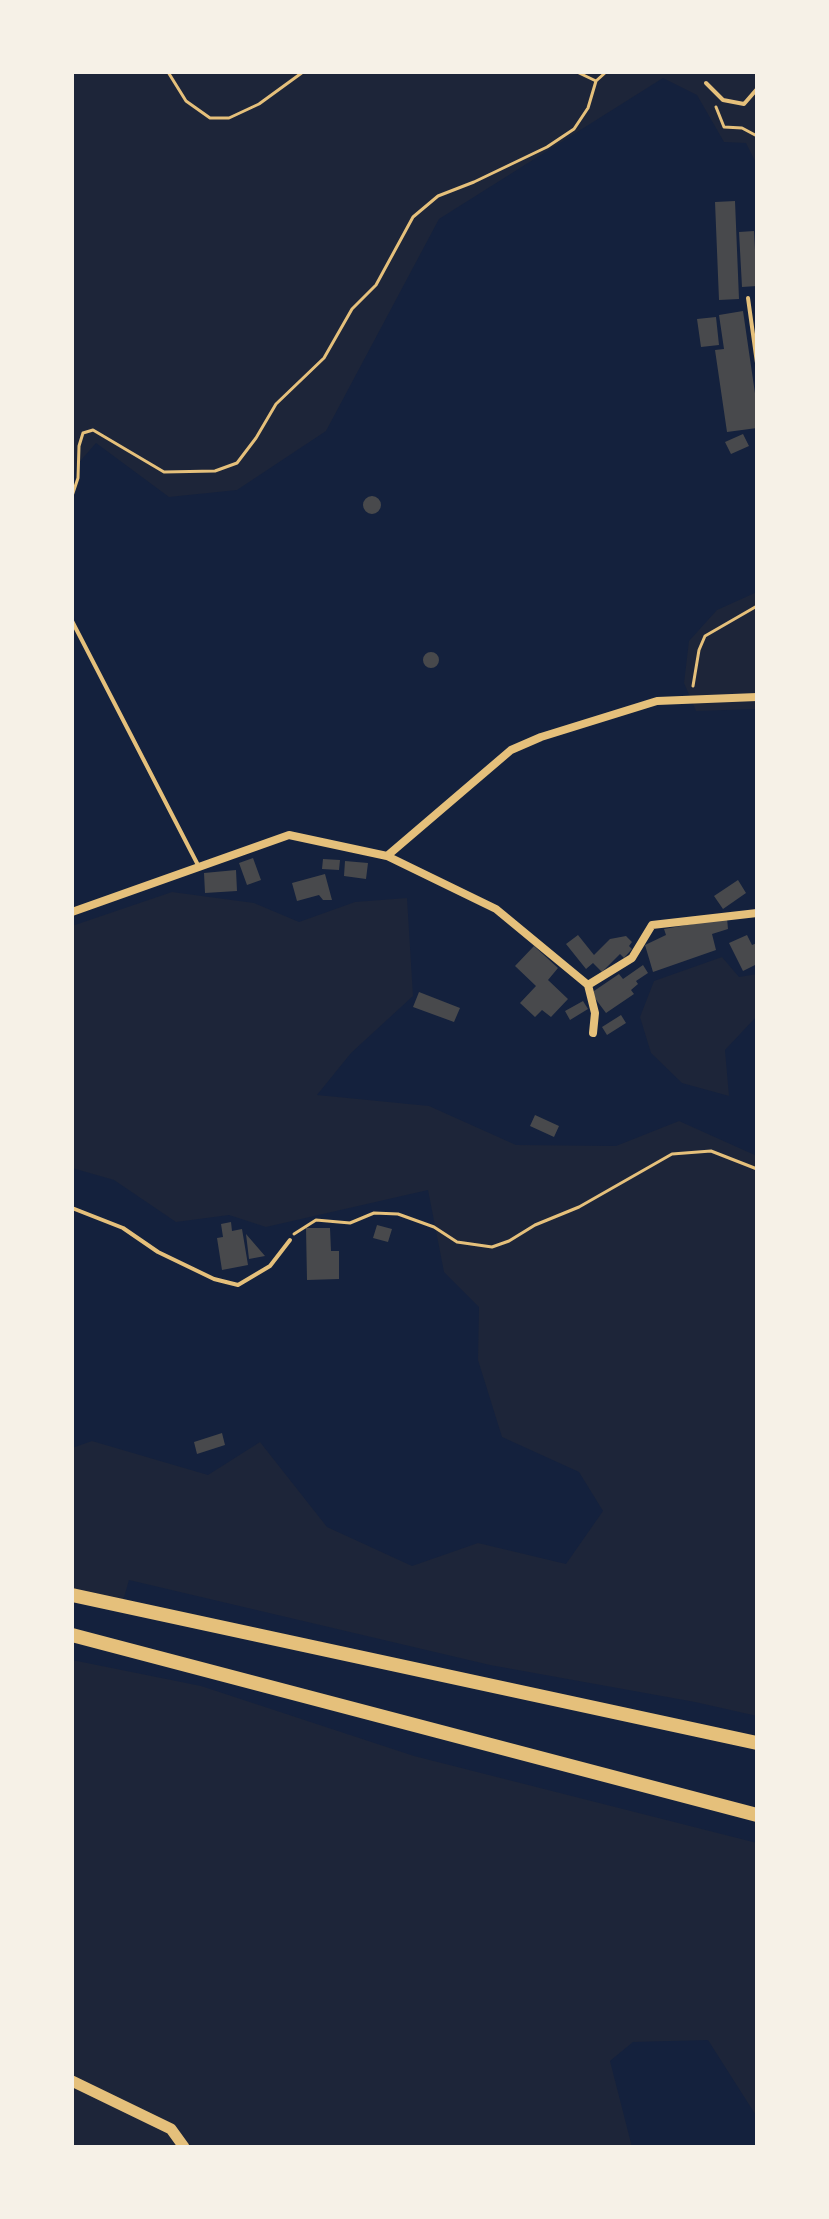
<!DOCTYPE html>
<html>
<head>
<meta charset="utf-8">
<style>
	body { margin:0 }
	#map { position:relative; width:829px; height:2219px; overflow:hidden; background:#14213d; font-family:Inter,sans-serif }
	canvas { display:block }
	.frame { position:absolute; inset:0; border:74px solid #f6f1e7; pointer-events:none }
</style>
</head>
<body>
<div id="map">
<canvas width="829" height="2219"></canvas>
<div class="frame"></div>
</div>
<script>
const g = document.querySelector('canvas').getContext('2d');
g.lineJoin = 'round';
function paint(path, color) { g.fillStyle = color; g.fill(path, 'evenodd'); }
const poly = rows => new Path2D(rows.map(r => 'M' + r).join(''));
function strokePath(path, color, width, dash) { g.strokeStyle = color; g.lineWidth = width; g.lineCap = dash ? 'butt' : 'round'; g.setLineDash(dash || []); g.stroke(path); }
paint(poly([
	[72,72,757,72,757,165,746,143,724,142,697,95,663,78,439,219,326,431,237,490,169,497,96,443,76,466,72,481],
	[757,592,757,709,696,711,684,683,689,641,717,610],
	[172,892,254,903,299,922,355,902,407,898,413,996,351,1053,317,1095,429,1106,516,1145,616,1146,679,1121,757,1156,757,1716,695,1702,490,1665,129,1580,123,1601,72,1589,72,1448,92,1441,208,1475,260,1442,327,1527,412,1566,478,1543,566,1564,603,1511,579,1472,502,1437,478,1360,479,1307,444,1272,428,1190,266,1227,229,1215,176,1222,114,1180,72,1168,72,926],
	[722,957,739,977,757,974,757,1016,725,1050,729,1096,682,1083,651,1053,640,1017,654,981],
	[72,1660,201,1686,414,1756,757,1843,757,2117,708,2040,633,2042,610,2061,632,2147,72,2147]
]), '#1d2539');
paint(poly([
	[735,201,739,299,719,300,715,202],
	[754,231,757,286,742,287,739,232],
	[743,311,757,407,757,428,727,432,715,350,724,349,719,315],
	[716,317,719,345,701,347,697,319],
	[743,434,749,446,731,454,725,442],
	'363 505a9 9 0 1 1 18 0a9 9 0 1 1-18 0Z',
	'423 660a8 8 0 1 1 16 0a8 8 0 1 1-16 0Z',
	[253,858,261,880,247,885,239,863],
	[323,859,340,860,339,870,322,869],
	[345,861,368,863,366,879,344,876],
	[236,870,237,891,205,893,204,873],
	[325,874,332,900,323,900,319,895,297,901,292,883],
	[738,880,746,893,723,909,714,896],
	[727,918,728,929,712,934,716,950,653,972,645,945,666,935,664,929],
	[578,935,594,955,610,939,626,936,632,942,629,946,632,949,624,958,620,954,602,972,593,963,586,969,566,944],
	[747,935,752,945,757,943,757,964,743,971,729,943],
	[534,946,558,968,548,980,568,999,551,1017,542,1010,535,1017,520,1003,536,986,515,966],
	[643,965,648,973,636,981,638,984,631,990,634,994,606,1013,591,993,619,974,623,979],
	[419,992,460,1008,454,1022,413,1007],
	[583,1001,588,1009,570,1020,565,1011],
	[621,1015,626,1023,607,1035,602,1027],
	[535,1115,559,1126,554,1137,530,1126],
	[231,1222,232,1231,242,1229,248,1265,222,1270,217,1238,223,1237,221,1224],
	[377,1225,392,1229,388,1242,373,1238],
	[306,1228,330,1228,331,1251,339,1251,339,1279,307,1280],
	[246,1234,265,1256,249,1259],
	[222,1433,225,1445,197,1454,194,1442]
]), '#48494c');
strokePath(poly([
	[168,72,186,101,210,118,229,118,259,104,303,72],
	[577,72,596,81],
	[716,107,724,127,742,128,757,136],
	[72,496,78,478,79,446,83,433,93,430,164,472,215,471,237,463,256,438,276,404,324,358,352,309,376,285,413,217,438,196,474,182,547,147,574,129,588,108,596,81,606,72],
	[693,686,699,650,705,636,757,606],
	[294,1234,316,1220,350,1223,374,1213,398,1214,434,1227,457,1242,492,1247,509,1241,535,1225,579,1207,672,1154,711,1151,757,1169]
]), '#e5c07b', 3);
strokePath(poly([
	[706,83,723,100,744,104,757,89],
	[748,298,757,363],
	[72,621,199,867],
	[72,1208,123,1228,158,1252,214,1279,238,1285,270,1266,290,1240]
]), '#e5c07b', 4);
strokePath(poly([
	[387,856,511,750,541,737,657,701,757,697],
	[72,912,289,835,387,856,496,909,588,985,632,958,652,925,757,913],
	[588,985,595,1013,593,1033]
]), '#e5c07b', 8);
strokePath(poly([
	[72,2081,171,2129,184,2147]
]), '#e5c07b', 11);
strokePath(poly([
	[72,1595,757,1743],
	[72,1635,757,1815]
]), '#e5c07b', 14);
</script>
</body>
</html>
